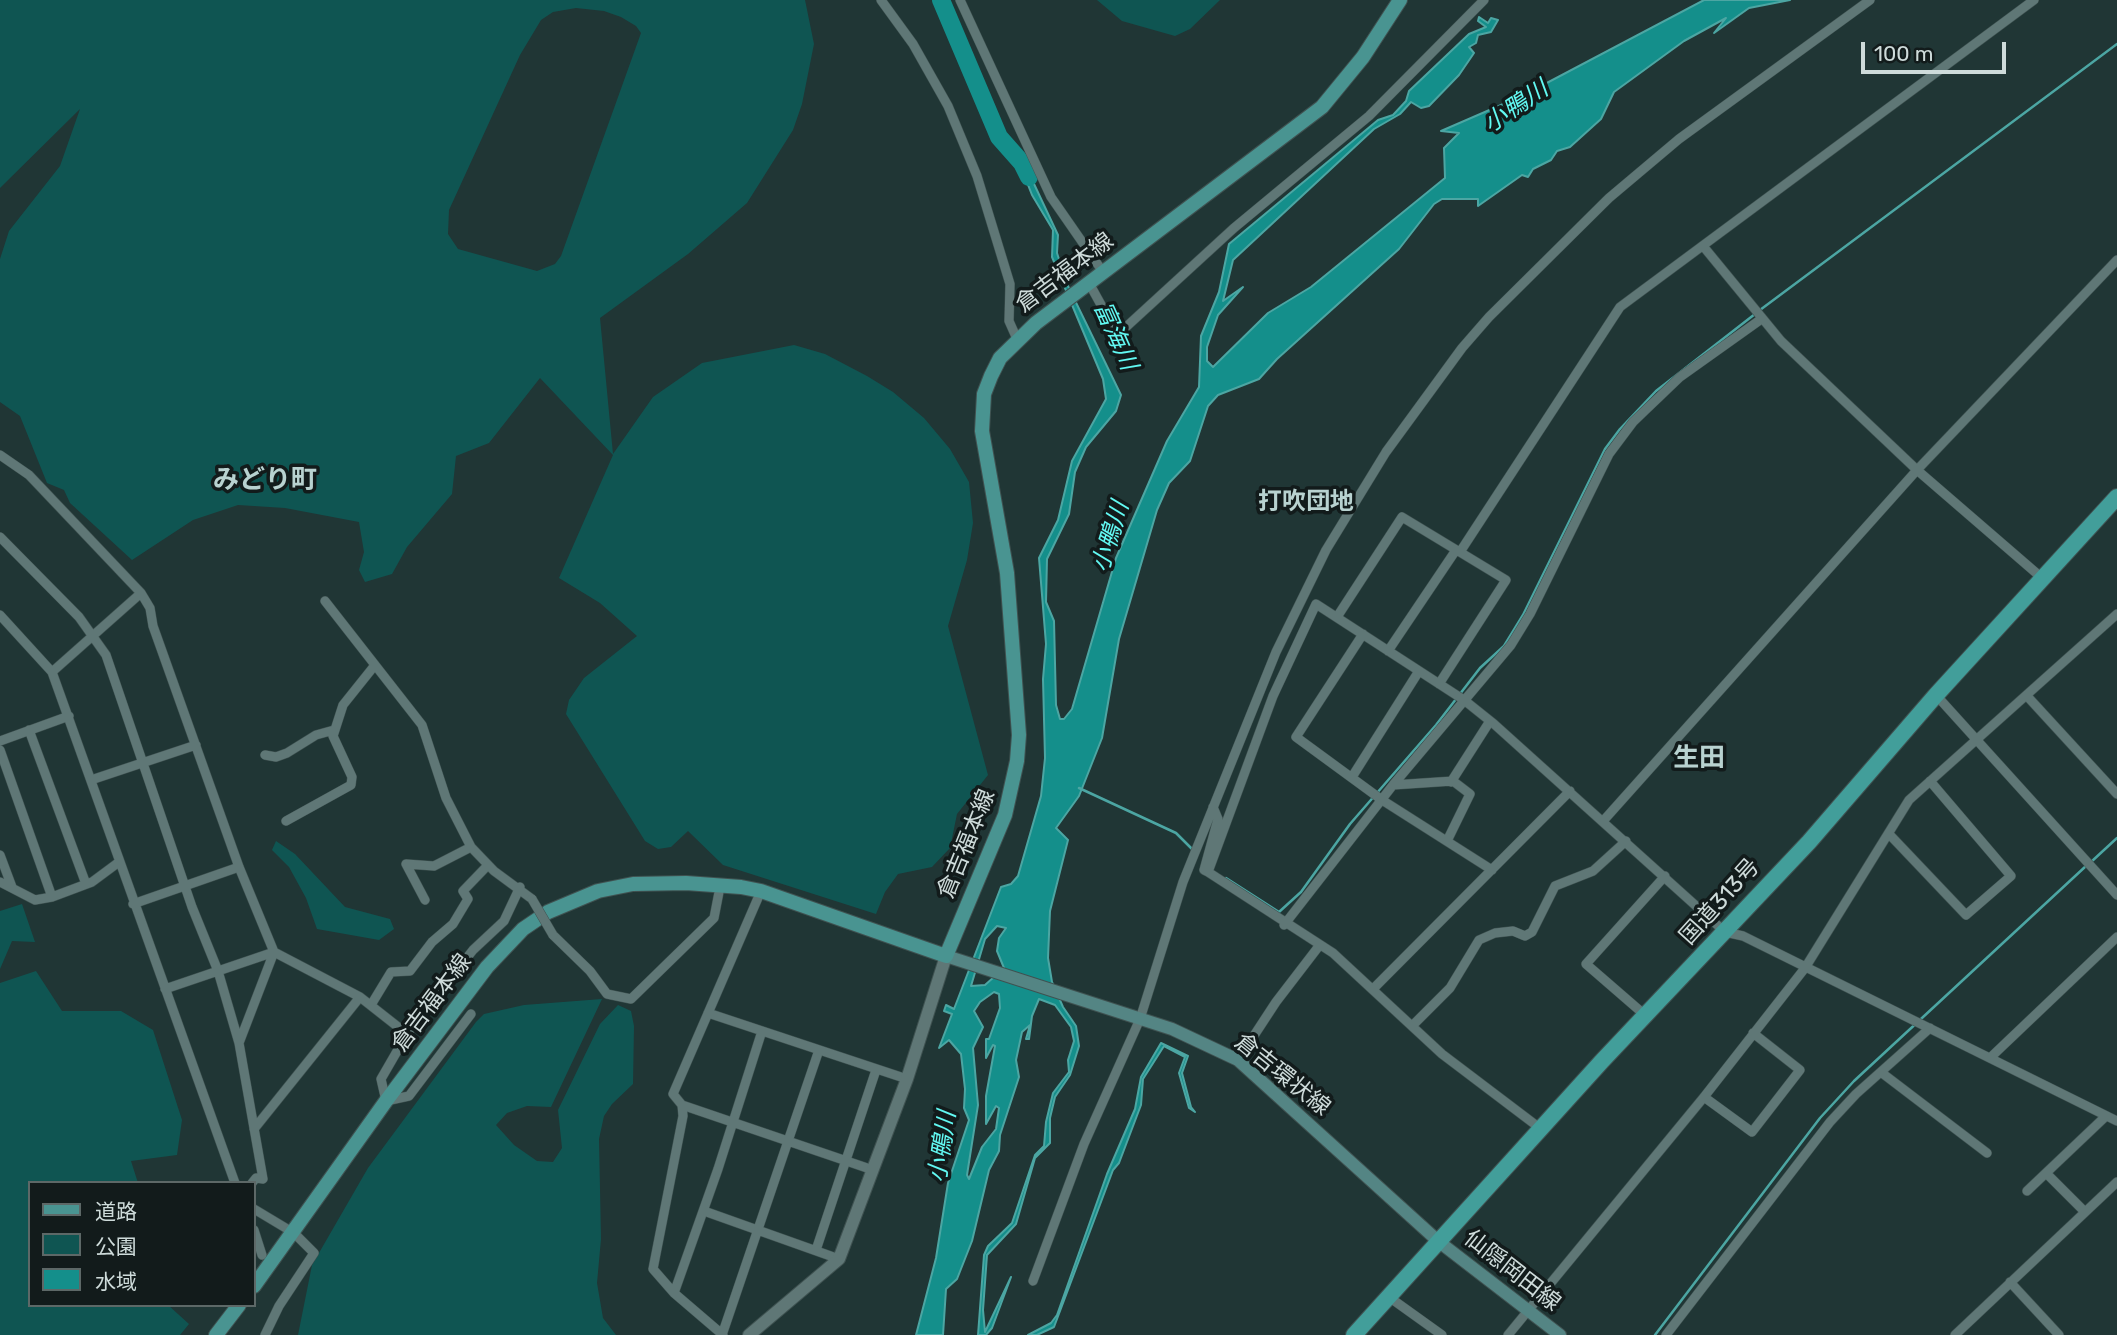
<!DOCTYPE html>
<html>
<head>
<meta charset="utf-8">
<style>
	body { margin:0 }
	#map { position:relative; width:2117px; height:1335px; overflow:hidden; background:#203635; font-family:Rubik,"Noto Sans JP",sans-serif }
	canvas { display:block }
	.legend { position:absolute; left:28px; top:1181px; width:228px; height:126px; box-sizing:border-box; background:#121b1b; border:2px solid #5d6867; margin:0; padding:9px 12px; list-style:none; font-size:21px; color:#cedbda }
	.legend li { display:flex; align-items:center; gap:14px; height:35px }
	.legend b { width:35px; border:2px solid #5d6867 }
	.scale { position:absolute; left:1861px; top:42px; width:145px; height:32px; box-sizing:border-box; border:4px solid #cedbda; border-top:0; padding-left:9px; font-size:21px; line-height:24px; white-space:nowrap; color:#cedbda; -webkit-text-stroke:5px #121b1b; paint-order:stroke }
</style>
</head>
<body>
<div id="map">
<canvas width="2117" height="1335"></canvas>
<ul class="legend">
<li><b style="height:9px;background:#499491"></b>道路</li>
<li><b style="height:19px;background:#0f5552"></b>公園</li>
<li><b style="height:19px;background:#148f8b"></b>水域</li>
</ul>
<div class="scale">100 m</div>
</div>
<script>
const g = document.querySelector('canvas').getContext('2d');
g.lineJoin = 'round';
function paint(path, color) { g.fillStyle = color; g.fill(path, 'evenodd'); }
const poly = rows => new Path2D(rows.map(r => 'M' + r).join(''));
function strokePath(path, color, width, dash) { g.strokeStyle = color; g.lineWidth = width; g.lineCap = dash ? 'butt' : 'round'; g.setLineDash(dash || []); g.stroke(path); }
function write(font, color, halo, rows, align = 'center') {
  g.font = font + ' Rubik,"Noto Sans JP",sans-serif'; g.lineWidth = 7; g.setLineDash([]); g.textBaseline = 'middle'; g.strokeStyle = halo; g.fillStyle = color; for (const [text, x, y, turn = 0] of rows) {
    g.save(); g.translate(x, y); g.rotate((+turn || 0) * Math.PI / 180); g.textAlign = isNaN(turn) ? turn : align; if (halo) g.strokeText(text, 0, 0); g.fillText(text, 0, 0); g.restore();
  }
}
paint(poly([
	[0,0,805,0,814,44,802,104,793,130,747,203,688,254,600,318,613,454,653,397,702,363,794,345,825,354,867,376,893,392,924,418,950,449,969,482,973,523,967,560,948,626,988,775,957,814,950,848,932,867,898,874,885,892,876,914,723,865,688,831,671,847,658,849,645,841,566,714,569,700,584,678,637,636,600,603,559,578,613,455,540,378,489,443,456,456,452,494,407,547,392,574,365,582,359,570,364,552,359,522,285,508,238,505,193,520,132,560,70,503,64,490,47,483,20,416,0,402,0,259,9,231,60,166,80,109,0,188],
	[576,8,604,11,621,17,636,26,641,33,561,256,555,264,537,271,458,249,448,234,449,210,520,55,541,20,553,12],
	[1097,0,1220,0,1190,29,1175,36,1122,21],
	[276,841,295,854,345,907,390,919,394,929,379,940,317,929,306,898,289,867,272,850],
	[22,904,35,942,12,941,0,969,0,911],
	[36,971,62,1011,121,1011,153,1030,182,1120,177,1155,131,1161,138,1183,30,1183,30,1305,168,1305,189,1324,180,1335,0,1335,0,983],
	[602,999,551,1107,527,1106,507,1113,496,1125,514,1145,537,1161,553,1162,562,1148,558,1110,600,1024,618,1005,631,1011,634,1026,633,1084,612,1104,604,1116,599,1139,601,1239,597,1283,603,1318,616,1335,298,1335,312,1265,368,1168,476,1022,484,1014,524,1005]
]), '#0f5552');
const water = poly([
	[1704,0,1790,0,1749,8,1714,33,1726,18,1684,41,1614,92,1601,119,1570,147,1557,151,1551,160,1533,169,1528,177,1522,175,1478,206,1478,199,1442,199,1434,204,1399,249,1277,359,1259,379,1218,395,1208,406,1190,461,1169,483,1157,510,1119,639,1102,738,1079,796,1056,828,1068,840,1050,911,1048,958,1052,982,1063,1007,1076,1026,1079,1046,1070,1075,1055,1097,1050,1118,1050,1143,1035,1158,1016,1224,987,1255,983,1310,985,1332,1011,1277,992,1328,986,1335,978,1335,984,1255,988,1246,1012,1223,1035,1155,1044,1146,1046,1122,1053,1093,1069,1072,1068,1060,1074,1041,1071,1027,1055,1005,1039,999,1032,1016,1029,1039,1026,1039,1030,1025,1022,1032,1016,1060,1019,1077,1000,1135,999,1151,989,1170,972,1241,957,1279,946,1289,943,1335,916,1335,936,1258,948,1183,969,1120,964,1108,965,1089,961,1054,949,1040,939,1048,952,1014,944,1011,946,1005,954,1009,1001,887,1011,884,1018,876,1041,796,1045,758,1043,679,1046,644,1039,558,1058,520,1072,461,1106,399,1103,379,1052,257,1053,230,1032,195,1017,157,1020,154,1058,235,1057,253,1067,284,1121,395,1116,411,1086,447,1075,472,1069,514,1047,559,1046,602,1054,621,1056,705,1060,719,1064,719,1072,709,1116,558,1167,441,1199,387,1201,336,1219,292,1229,244,1378,120,1393,115,1406,101,1409,91,1469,34,1486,27,1478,21,1479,17,1488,23,1491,18,1498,20,1491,32,1478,35,1476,43,1469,47,1474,53,1459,75,1429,106,1421,108,1411,102,1400,114,1374,129,1233,260,1223,301,1243,287,1218,315,1207,347,1207,361,1213,367,1268,313,1311,287,1445,178,1444,148,1459,133,1441,131,1524,95,1704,0],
	[997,926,1006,928,999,938,997,951,1004,968,985,985,971,986,985,939,997,926],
	[994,992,999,994,1000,1008,989,1039,986,1039,986,1058,993,1045,995,1046,986,1096,986,1124,996,1106,999,1108,996,1129,982,1147,969,1179,967,1175,978,1105,973,1048,983,1027,974,1011,980,1002,994,992],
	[1161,1043,1188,1056,1182,1073,1191,1107,1195,1112,1189,1108,1179,1073,1185,1057,1164,1046,1143,1079,1141,1105,1119,1163,1113,1170,1054,1327,1037,1335,1028,1335,1051,1323,1057,1315,1107,1174,1135,1109,1141,1077,1161,1043]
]);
paint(water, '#148f8b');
strokePath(water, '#4ca6a3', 2);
strokePath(poly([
	[1760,310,2117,44],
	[1079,788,1176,833,1192,849],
	[2091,862,2117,838],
	[1226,878,1279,912,1301,892,1350,824,1436,725,1480,668,1504,646,1523,615,1605,449,1620,429,1656,391,1755,314],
	[1655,1335,1820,1118,1854,1081,2086,866]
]), '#4ca6a3', 2.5);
strokePath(poly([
	[941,0,999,137,1022,163,1029,177]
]), '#148f8b', 18);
const minor = poly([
	[881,0,913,44,948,106,977,176,1010,284,1009,321,1017,339],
	[960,0,1051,197,1103,272],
	[1703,246,1781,341,1917,470,2042,578],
	[1089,283,1116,332,1126,327,1234,228,1369,116,1484,0],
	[0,455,29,475,141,593,150,608,153,626,239,867,274,952,239,1043],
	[0,537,79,617,106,655,192,907,218,971,239,1043,263,1179,256,1178,252,1183],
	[1460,552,1620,307,2034,0],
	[325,601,422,725,446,798,471,847,494,871,532,899],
	[0,615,52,672,235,1183],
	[1337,617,1402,517,1506,580,1439,684],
	[1363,634,1296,737,1382,800,1492,870],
	[1388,651,1456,550],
	[52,672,141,593],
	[1936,695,2117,895],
	[2027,696,2117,794],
	[29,730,86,884],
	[0,741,69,716],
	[0,750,52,897],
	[265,755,276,757,287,753,316,735,334,730],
	[1352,777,1419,671],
	[91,780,196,745],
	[1451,782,1490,721],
	[1393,785,1453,781,1470,794,1447,841],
	[1213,807,1218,819,1204,870,1208,872,1273,696,1316,604,1464,700,1494,724,1725,932,1743,936,2117,1121],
	[1604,820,1917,470,2117,260],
	[286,821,351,785,352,777,333,736,343,705,375,665],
	[1889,834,1966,915,2011,876,1930,781],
	[0,855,12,887],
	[1208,872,1333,953,1442,1054,1541,1129],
	[0,882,35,900,52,897,92,882,119,862],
	[425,900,406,864,434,866,471,847],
	[133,904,239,867],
	[1284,925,1393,785,1511,645,1530,614,1609,454,1633,422,1680,377,1760,320],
	[553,935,590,971,607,994,631,999,714,918,720,887],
	[165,989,274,952,360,997,407,1034],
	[1373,989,1570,791],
	[371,1005,391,972,410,971,432,942,453,924,468,899,463,891,488,865],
	[708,1013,907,1079],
	[471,1014,409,1096,386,1101,381,1079,407,1034,473,950,504,921,520,887],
	[1646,1016,1586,964,1665,876],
	[1412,1026,1450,988,1479,940,1495,933,1513,931,1525,936,1532,932,1555,886,1593,871,1626,841],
	[1991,1057,2117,937],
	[1238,1060,1276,1002,1319,946],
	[1882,1073,1987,1153],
	[1704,1097,1752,1132,1800,1070,1753,1033],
	[682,1105,873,1170],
	[254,1129,360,997],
	[2046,1173,2085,1212],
	[2027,1191,2106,1116],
	[254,1209,294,1233,314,1253,279,1306,265,1335],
	[704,1211,839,1259],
	[254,1230,262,1255],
	[816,1250,876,1070],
	[1033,1281,1084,1144,1140,1019,1183,882,1276,652,1326,550,1386,452,1462,348,1489,317,1609,198,1679,139,1870,0],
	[2010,1282,2059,1335],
	[674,1293,718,1169,762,1031],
	[1389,1297,1442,1335],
	[722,1335,819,1050],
	[723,1335,674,1293,653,1269,683,1116,682,1105,673,1094,761,891],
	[1508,1335,1704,1097,1805,968,1909,800,2117,614],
	[1666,1335,1830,1122,1856,1094,1930,1028],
	[1955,1335,2117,1182]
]);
const tertiary = poly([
	[749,1335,839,1259,907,1079,946,956]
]);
const secondary = poly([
	[946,956,1172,1029,1238,1060,1438,1241,1560,1335]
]);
const primary = poly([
	[254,1286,386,1101,487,967,523,929,548,912,598,891,633,884,686,883,741,887,761,891,946,956,1005,815,1017,761,1019,735,1007,573,982,431,984,394,991,376,1000,358,1036,323,1322,107,1363,57,1400,0],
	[216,1335,239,1305]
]);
const trunk = poly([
	[1354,1335,1602,1061,1809,842,1936,695,2117,497]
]);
strokePath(minor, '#3f5251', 10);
strokePath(tertiary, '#3f5251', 14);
strokePath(secondary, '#3f5251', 14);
strokePath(primary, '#3f5251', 16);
strokePath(trunk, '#3f5251', 18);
strokePath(minor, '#5f7776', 9);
strokePath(tertiary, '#5f7776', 12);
strokePath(secondary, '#548584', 12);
strokePath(primary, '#499491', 14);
strokePath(trunk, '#429e9a', 16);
const minorBridge = poly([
	[532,899,553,935]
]);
strokePath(minorBridge, '#3f5251', 10, []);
strokePath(minorBridge, '#5f7776', 9);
write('23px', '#cedbda', '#121b1b', [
	["倉吉福本線",1065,273,-37],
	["倉吉福本線",967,844,-68],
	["国道313号",1720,902,-48],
	["倉吉福本線",432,1003,-53],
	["倉吉環状線",1282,1075,39],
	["仙隠岡田線",1512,1271,38]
]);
write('italic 24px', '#62f9f3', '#121b1b', [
	["小鴨川",1516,107,-34],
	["富海川",1115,336,66],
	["小鴨川",1111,537,-73],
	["小鴨川",943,1147,-82]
]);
write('bold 24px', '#b8d2d0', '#121b1b', [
	["打吹団地",1306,502]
]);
write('bold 26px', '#b8d2d0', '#121b1b', [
	["みどり町",265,480],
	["生田",1699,758]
]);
</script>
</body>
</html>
